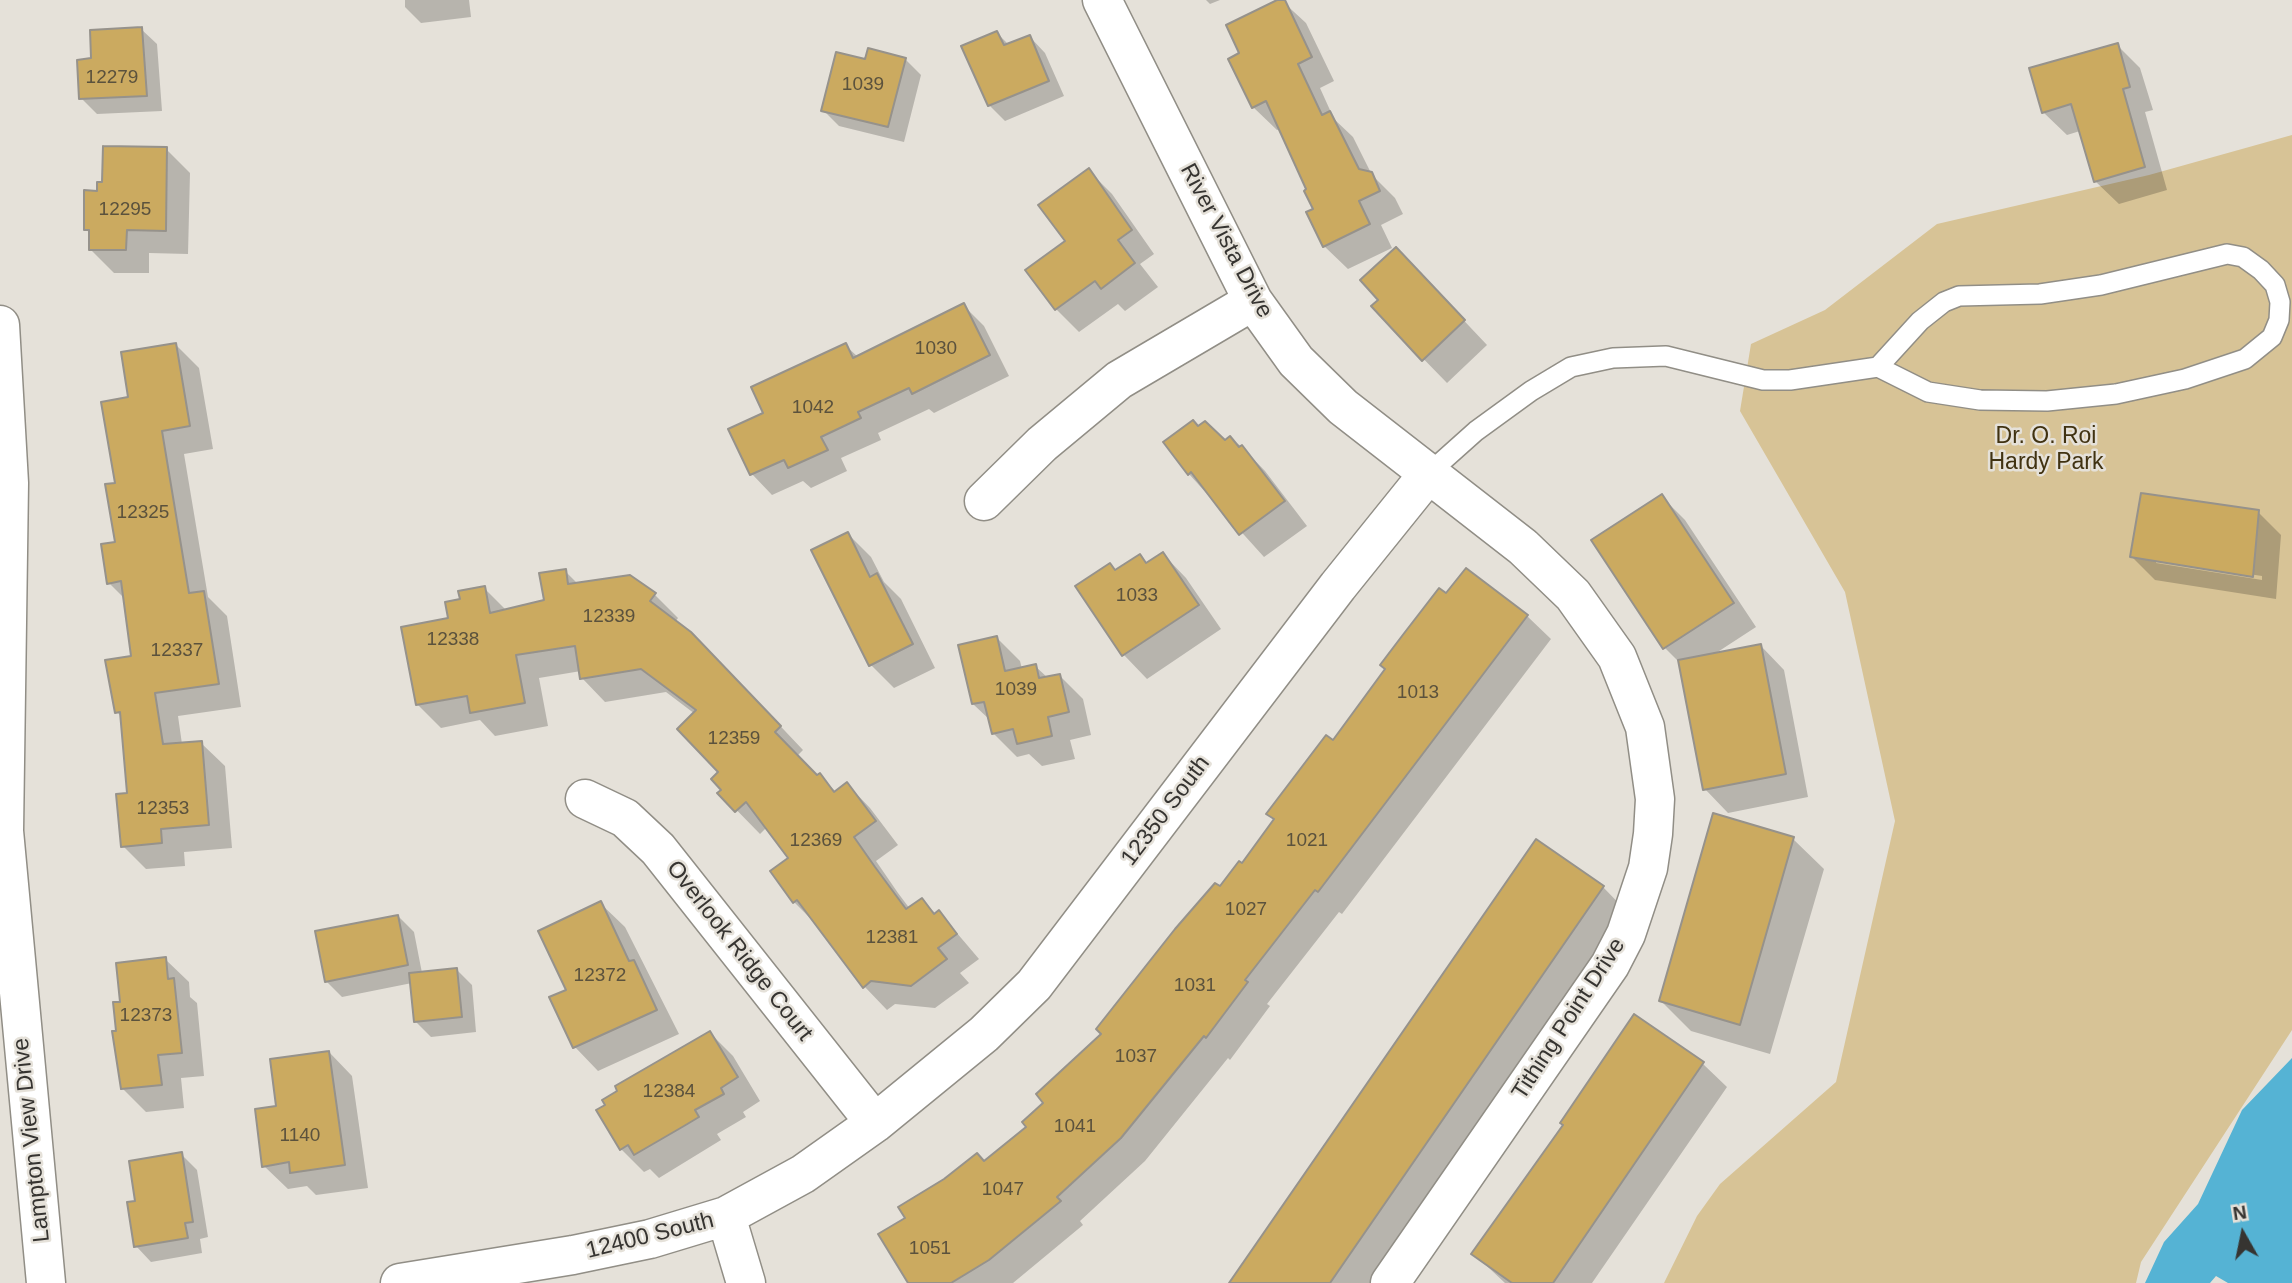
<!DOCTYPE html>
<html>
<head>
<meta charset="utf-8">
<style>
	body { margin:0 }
	#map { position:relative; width:2292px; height:1283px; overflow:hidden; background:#e5e1d9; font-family:Arial,sans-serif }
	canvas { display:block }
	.north { position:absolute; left:2208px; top:1199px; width:70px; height:70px; -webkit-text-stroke:5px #e5e1d9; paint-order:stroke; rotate:351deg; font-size:19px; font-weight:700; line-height:28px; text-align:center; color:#363431 }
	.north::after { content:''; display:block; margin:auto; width:24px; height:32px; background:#363431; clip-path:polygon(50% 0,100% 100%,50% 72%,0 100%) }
</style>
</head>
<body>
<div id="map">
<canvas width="2292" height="1283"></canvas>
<div class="north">N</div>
</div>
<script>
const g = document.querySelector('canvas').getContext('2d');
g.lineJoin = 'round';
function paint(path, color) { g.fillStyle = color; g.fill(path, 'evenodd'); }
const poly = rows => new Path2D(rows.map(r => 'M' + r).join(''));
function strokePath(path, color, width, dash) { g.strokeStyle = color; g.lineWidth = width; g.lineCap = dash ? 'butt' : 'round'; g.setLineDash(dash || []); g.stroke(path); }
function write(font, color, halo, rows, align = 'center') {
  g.font = font + ' Arial,sans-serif'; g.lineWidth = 5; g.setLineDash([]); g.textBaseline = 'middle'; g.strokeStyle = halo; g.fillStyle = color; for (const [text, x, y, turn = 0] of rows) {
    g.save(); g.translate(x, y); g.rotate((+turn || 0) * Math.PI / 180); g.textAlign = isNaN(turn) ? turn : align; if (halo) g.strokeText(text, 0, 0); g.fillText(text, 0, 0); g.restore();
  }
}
paint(poly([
	[2292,135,2292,1030,2141,1262,2136,1283,1664,1283,1697,1216,1720,1184,1836,1082,1895,821,1845,592,1740,411,1751,344,1825,310,1937,224,2149,175]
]), '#d7c396');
paint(poly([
	[2292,1058,2292,1283,2228,1283,2216,1276,2210,1283,2145,1283,2164,1242,2198,1204,2242,1110]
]), '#55b3d4');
paint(poly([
	[405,0,469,0,471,17,421,23,405,7],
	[1206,0,1220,0,1210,4],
	[1281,0,1306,23,1334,81,1320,88,1334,119,1353,137,1372,175,1395,198,1403,214,1381,225,1392,248,1348,269,1324,246,1309,190,1280,129,1277,130,1253,107,1242,54],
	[141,29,157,44,162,111,97,114,81,98,93,60],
	[997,33,1009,45,1030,37,1045,53,1064,96,1005,121,989,105],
	[2117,45,2140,68,2153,110,2145,112,2167,190,2119,204,2095,181,2080,131,2067,135,2043,112],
	[905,59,921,75,904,142,839,126,823,110,866,61],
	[166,149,190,173,188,254,149,253,149,273,114,273,90,249,90,234,86,229,99,193,104,184],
	[1088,170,1112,194,1154,254,1140,264,1158,287,1125,311,1118,304,1079,332,1056,309,1067,241],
	[1419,273,1487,345,1447,383,1373,307],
	[963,305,984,326,1009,376,934,413,929,409,878,433,881,440,841,458,847,471,811,488,803,481,772,495,752,474,731,430,765,413,845,345,858,357],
	[176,345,199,368,213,449,184,454,208,597,227,616,241,707,178,716,182,744,201,743,225,766,232,848,184,852,185,866,146,869,123,846,129,794,122,717,117,712,133,658,125,599,109,583,117,543,117,484,130,398],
	[1198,428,1225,442,1230,438,1242,447,1265,471,1307,526,1264,557,1189,474],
	[1662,497,1685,520,1756,627,1713,655,1761,646,1784,670,1808,797,1728,813,1705,789,1681,664,1665,648,1594,541],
	[2258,512,2281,535,2276,599,2155,580,2132,557],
	[2156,560,2262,576,2262,580,2156,563],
	[848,534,871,557,884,582,901,599,935,668,894,688,871,665],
	[1163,554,1186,578,1221,629,1147,679,1124,655,1078,587,1116,572,1140,556,1148,564],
	[565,571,578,584,655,595,678,618,675,622,715,657,803,750,797,756,817,777,820,775,836,792,847,784,870,808,898,845,876,861,898,893,910,909,922,900,936,914,939,912,979,959,960,973,969,983,935,1008,895,1004,887,1010,864,986,817,925,794,902,790,858,767,827,760,834,720,793,723,790,720,772,695,714,666,692,605,702,582,678,581,671,539,678,548,726,495,736,480,720,441,728,417,704,450,620,462,600,484,588,507,611,546,601],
	[1447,596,1527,616,1551,639,1342,914,1339,912,1267,1004,1270,1006,1230,1060,1228,1058,1145,1161,1080,1221,1083,1225,1013,1283,910,1283,907,1218,1029,1127,1242,865],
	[997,638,1020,661,1022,669,1035,666,1048,678,1060,676,1083,699,1091,735,1070,740,1075,759,1042,766,1029,754,1017,757,993,733,991,721,973,704],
	[1793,839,1824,869,1770,1054,1691,1031,1661,1001],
	[1603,887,1633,918,1381,1283,1231,1283],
	[601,904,625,927,679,1034,598,1071,575,1047,552,998,568,991],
	[398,916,414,932,422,973,457,970,472,985,476,1032,431,1037,415,1021,412,983,342,997,326,981],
	[165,959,189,982,190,997,197,1003,204,1076,181,1078,184,1108,146,1112,123,1089,118,1032,122,1003],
	[1635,1017,1703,1064,1727,1087,1592,1283,1505,1283,1474,1254,1565,1125],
	[710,1033,733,1056,760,1101,743,1112,746,1117,717,1134,721,1140,659,1178,650,1169,644,1172,621,1149],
	[329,1052,352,1076,368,1188,316,1195,307,1186,288,1189,264,1166,278,1107],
	[181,1154,197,1170,208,1237,200,1239,202,1253,151,1262,136,1246,137,1202]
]), '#0003');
const building = poly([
	[1277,0,1285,0,1312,57,1298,64,1322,115,1330,111,1359,169,1372,172,1380,191,1359,201,1370,224,1323,247,1306,212,1313,209,1304,191,1306,189,1266,101,1252,108,1228,59,1239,53,1226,25,1277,0],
	[142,27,147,96,79,99,77,60,91,58,90,30,142,27],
	[997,31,1004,45,1030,35,1049,81,988,106,961,46,997,31],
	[2118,43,2130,87,2123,89,2145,167,2094,182,2071,104,2042,113,2029,68,2118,43],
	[868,48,906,58,888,127,821,111,836,52,865,59,868,48],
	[103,146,167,147,166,231,127,230,126,250,89,250,89,230,84,230,84,190,97,191,97,182,102,182,103,146],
	[1089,168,1132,230,1118,240,1135,263,1101,289,1095,281,1055,310,1025,270,1065,241,1038,205,1089,168],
	[1396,247,1465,320,1422,361,1371,306,1378,300,1360,280,1396,247],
	[964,303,990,355,912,394,909,388,858,412,861,418,821,437,828,450,788,468,784,460,750,475,728,429,763,413,751,387,846,343,853,358,964,303],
	[176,343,190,426,162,431,189,593,204,591,219,684,155,693,163,744,202,741,209,825,161,829,162,843,121,847,116,794,127,793,120,712,115,713,105,660,131,656,121,581,107,584,101,544,115,542,105,484,115,483,101,402,128,397,121,352,176,343],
	[1193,420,1198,426,1205,421,1225,440,1230,436,1239,447,1242,445,1285,501,1239,535,1191,472,1188,475,1163,442,1193,420],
	[2141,493,2259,510,2253,577,2130,557,2141,493],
	[1662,494,1734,603,1663,649,1591,540,1662,494],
	[848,532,870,577,877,573,913,644,869,666,811,550,848,532],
	[1163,552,1199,605,1122,656,1075,586,1110,563,1115,570,1140,554,1146,563,1163,552],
	[1466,568,1528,615,1318,892,1315,890,1245,980,1248,982,1206,1038,1204,1036,1121,1138,1057,1197,1061,1201,989,1260,951,1283,908,1283,878,1234,905,1218,898,1207,944,1179,977,1153,984,1161,1026,1127,1022,1122,1043,1103,1036,1094,1101,1034,1096,1029,1175,929,1215,883,1220,886,1239,861,1242,863,1274,819,1266,814,1326,735,1333,740,1385,669,1380,665,1402,636,1439,588,1446,593,1466,568],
	[566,569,568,584,630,575,656,593,650,601,691,632,781,726,775,732,817,775,820,773,834,792,847,782,876,821,854,837,875,867,906,909,922,898,934,914,939,910,957,934,938,948,947,959,911,986,871,981,863,988,797,900,793,903,770,871,788,858,746,802,735,812,717,793,721,790,711,779,718,772,677,729,696,710,641,669,580,679,575,646,516,655,525,703,470,713,467,696,416,705,401,627,448,618,445,602,460,599,458,591,485,586,490,613,544,600,539,573,566,569],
	[997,636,1005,671,1036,664,1039,678,1060,674,1069,712,1048,717,1052,736,1017,744,1013,729,992,734,984,702,972,704,958,645,997,636],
	[1761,644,1786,774,1703,790,1678,660,1761,644],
	[1713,813,1794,837,1740,1025,1659,1001,1713,813],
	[1536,839,1604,886,1330,1283,1229,1283,1536,839],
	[601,901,629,961,634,960,657,1010,573,1048,549,997,566,990,538,931,601,901],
	[398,915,408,965,325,982,315,931,398,915],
	[166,957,168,979,174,978,182,1053,158,1055,162,1085,121,1089,112,1031,116,1031,113,1002,120,1002,116,963,166,957],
	[457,968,462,1017,414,1022,409,973,457,968],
	[1634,1014,1704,1062,1553,1283,1512,1283,1471,1254,1563,1125,1560,1123,1634,1014],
	[710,1031,738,1077,721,1088,724,1094,695,1110,699,1117,684,1126,634,1155,628,1145,620,1150,596,1110,605,1105,602,1100,617,1091,615,1086,710,1031],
	[329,1051,345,1165,290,1173,289,1162,262,1167,255,1109,276,1106,270,1059,329,1051],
	[182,1152,193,1222,185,1223,188,1238,134,1247,127,1202,135,1201,129,1161,182,1152]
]);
paint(building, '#cbaa60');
strokePath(building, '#96928b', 2);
const service = poly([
	[1429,473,1476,431,1531,391,1571,367,1613,358,1666,356,1763,380,1790,380,1878,367,1928,392,1980,400,2047,401,2116,394,2185,379,2245,359,2272,337,2279,320,2280,302,2275,285,2261,270,2243,257,2227,254,2101,285,2040,294,1959,296,1944,302,1920,321,1878,367]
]);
const minor = poly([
	[1102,0,1253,301,1296,361,1343,407,1523,547,1573,595,1617,657,1645,727,1655,799,1653,834,1648,868,1626,934,1610,965,1390,1283],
	[0,325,9,483,4,831,46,1283],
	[984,501,1042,444,1119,380,1253,301],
	[585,799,625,818,658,849,875,1123],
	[726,1216,746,1283],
	[400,1283,573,1255,650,1239,726,1216,803,1174,875,1123,984,1034,1034,985,1338,586,1429,473]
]);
strokePath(service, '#918e86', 22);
strokePath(minor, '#918e86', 41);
strokePath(service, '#fff', 19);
strokePath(minor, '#fff', 38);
write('19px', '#5b523d', null, [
	["12279",112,78],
	["1039",863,85],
	["12295",125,210],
	["1030",936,349],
	["1042",813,408],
	["12325",143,513],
	["1033",1137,596],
	["12339",609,617],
	["12338",453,640],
	["12337",177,651],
	["1039",1016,690],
	["1013",1418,693],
	["12359",734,739],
	["12353",163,809],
	["12369",816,841],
	["1021",1307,841],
	["1027",1246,910],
	["12381",892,938],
	["12372",600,976],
	["1031",1195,986],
	["12373",146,1016],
	["1037",1136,1057],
	["12384",669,1092],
	["1041",1075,1127],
	["1140",300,1136],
	["1047",1003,1190],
	["1051",930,1249]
]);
write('23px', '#363431', '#e5e1d9', [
	["River Vista Drive",1226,241,62],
	["12350 South",1166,811,-53],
	["Overlook Ridge Court",739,951,52],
	["Tithing Point Drive",1569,1019,-57],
	["Lampton View Drive",32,1140,-96],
	["12400 South",650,1236,-14]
]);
write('23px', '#403211', '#e5e1d9', [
	["Dr. O. Roi",2046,437],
	["Hardy Park",2046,463]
]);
</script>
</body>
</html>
